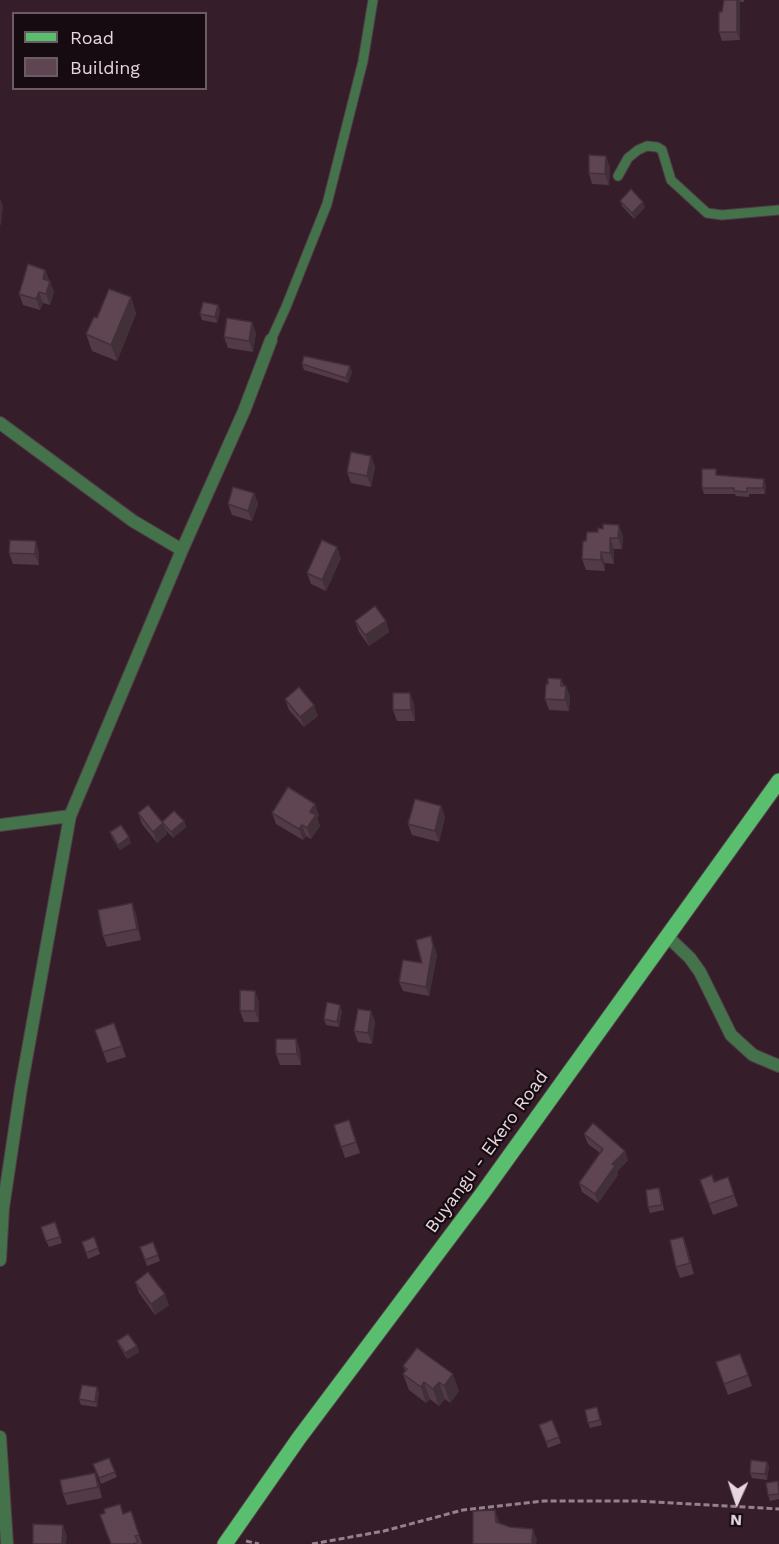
<!DOCTYPE html>
<html>
<head>
<meta charset="utf-8">
<style>
	body { margin:0 }
	#map { position:relative; width:779px; height:1544px; overflow:hidden; background:#351d29; font-family:"Work Sans",sans-serif }
	canvas { display:block }
	.legend { position:absolute; left:12px; top:12px; width:195px; height:78px; box-sizing:border-box; background:#160b10; border:2px solid #6a5c62; margin:0; padding:8px 10px; list-style:none; font-size:18px; color:#e7d6de }
	.legend li { display:flex; align-items:center; gap:12px; height:30px }
	.legend b { width:30px; border:2px solid #6a5c62 }
	.north { position:absolute; left:707px; top:1472px; width:60px; height:60px; -webkit-text-stroke:4px #160b10; paint-order:stroke; rotate:183deg; font-size:16px; font-weight:700; line-height:24px; text-align:center; color:#e7d6de }
	.north::after { content:''; display:block; margin:auto; width:21px; height:27px; background:#e7d6de; clip-path:polygon(50% 0,100% 100%,50% 72%,0 100%) }
</style>
</head>
<body>
<div id="map">
<canvas width="779" height="1544"></canvas>
<ul class="legend">
<li><b style="height:8px;background:#59be6d"></b>Road</li>
<li><b style="height:16px;background:#5f4451"></b>Building</li>
</ul>
<div class="north">N</div>
</div>
<script>
const g = document.querySelector('canvas').getContext('2d');
g.lineJoin = 'round';
const poly = rows => new Path2D(rows.map(r => 'M' + r).join(''));
function strokePath(path, color, width, dash) { g.strokeStyle = color; g.lineWidth = width; g.lineCap = dash ? 'butt' : 'round'; g.setLineDash(dash || []); g.stroke(path); }
function paint(path, color) { g.fillStyle = color; g.fill(path, 'evenodd'); }
function write(font, color, halo, rows, align = 'center') {
  g.font = font + ' "Work Sans",sans-serif'; g.lineWidth = 4.5; g.setLineDash([]); g.textBaseline = 'middle'; g.strokeStyle = halo; g.fillStyle = color; for (const [text, x, y, turn = 0] of rows) {
    g.save(); g.translate(x, y); g.rotate((+turn || 0) * Math.PI / 180); g.textAlign = isNaN(turn) ? turn : align; if (halo) g.strokeText(text, 0, 0); g.fillText(text, 0, 0); g.restore();
  }
}
const lane = poly([
	[618,176,628,158,638,150,647,146,657,147,662,150,671,180,707,213,722,215,779,210],
	[271,340,286,307,327,204,363,61,373,0]
]);
const street = poly([
	[0,423,133,521,182,550],
	[0,825,70,816],
	[667,936,690,958,700,972,731,1035,753,1055,779,1066],
	[0,1260,3,1208,21,1088,70,816,182,550,244,411,271,340],
	[0,1437,7,1544]
]);
const primary = poly([
	[225,1544,299,1438,482,1194,779,781]
]);
strokePath(lane, '#513b46', 11);
strokePath(street, '#513b46', 14);
strokePath(primary, '#513b46', 17);
strokePath(poly([
	[246,1541,259,1544],
	[312,1544,384,1531,463,1510,544,1501,637,1501,779,1509]
]), '#96828b', 3, [6, 3]);
strokePath(lane, '#44724b', 9);
strokePath(street, '#44724b', 12);
strokePath(primary, '#59be6d', 15);
paint(poly([
	[724,0,744,0,744,2,740,2,740,40,722,41,719,32],
	[610,167,609,185,592,184,589,173],
	[620,201,645,207,634,219,622,206],
	[45,270,54,292,50,305,43,303,40,310,23,305,19,294],
	[131,297,136,314,117,361,92,351,86,334,97,318],
	[218,305,220,311,217,323,202,320,200,314],
	[256,333,253,352,228,348,224,337],
	[302,364,352,372,348,383,304,370],
	[371,456,375,467,371,487,351,483,347,472],
	[718,475,766,485,765,494,749,494,749,497,736,496,735,494,704,494,702,488],
	[254,493,258,504,252,521,232,515,228,504],
	[623,536,622,549,614,549,614,564,605,563,605,571,586,570,582,559,586,541],
	[39,552,39,565,13,564,9,553],
	[341,558,326,591,311,584,307,573],
	[355,621,386,621,389,632,369,646,359,632],
	[561,679,564,686,566,686,570,697,569,711,549,710,545,699,548,684],
	[285,699,318,716,304,727,289,710],
	[414,704,415,721,397,721,393,710],
	[441,806,445,817,439,842,412,835,408,824],
	[138,813,162,822,184,821,186,827,173,838,165,829,167,834,157,843,142,824],
	[272,813,319,815,317,818,320,826,311,839,306,836,303,840,276,824],
	[110,832,131,843,120,850,112,838],
	[132,903,136,914,141,940,107,947,103,936],
	[434,946,437,955,429,996,403,991,399,982,422,963],
	[259,1002,259,1022,244,1022,240,1011],
	[342,1011,339,1027,326,1025,324,1019],
	[371,1011,375,1022,372,1044,358,1042,354,1031],
	[114,1023,126,1057,107,1063,95,1030],
	[296,1039,300,1050,301,1065,280,1065,276,1054],
	[349,1120,360,1153,345,1158,334,1125],
	[584,1134,625,1151,628,1160,617,1172,618,1175,598,1203,582,1192,579,1183,600,1153,588,1144],
	[728,1177,738,1206,713,1215,700,1180,714,1182],
	[659,1188,661,1193,664,1210,650,1213,648,1207],
	[55,1222,62,1243,49,1247,46,1241],
	[94,1237,100,1254,88,1259,82,1242],
	[153,1242,160,1261,147,1266,140,1247],
	[687,1248,694,1274,680,1278,676,1267],
	[135,1282,169,1305,155,1315,139,1293],
	[117,1341,139,1352,127,1359,119,1346],
	[716,1362,748,1375,752,1386,728,1395],
	[403,1366,459,1391,450,1403,445,1399,439,1406,430,1399,426,1403,409,1390,403,1374,405,1371],
	[99,1393,97,1407,81,1405,79,1399],
	[597,1407,602,1425,590,1428,588,1423],
	[552,1420,561,1443,548,1448,539,1425],
	[109,1458,117,1477,101,1484,93,1464],
	[767,1462,769,1467,767,1480,752,1478,750,1473],
	[95,1473,99,1484,102,1498,67,1505,63,1494],
	[779,1483,779,1499,770,1501,768,1495],
	[131,1511,142,1544,111,1544,123,1514]
]), '#523a46');
paint(poly([
	[737,0,740,0,740,40,737,32],
	[606,156,610,167,609,185,605,174],
	[0,198,3,206,1,226,0,224],
	[643,202,645,207,634,219,632,213],
	[45,270,49,281,43,279],
	[50,281,54,292,50,305,46,294],
	[39,292,43,303,40,310,36,299],
	[131,297,136,314,117,361,111,345],
	[218,305,220,311,217,323,215,317],
	[252,322,256,333,253,352,249,341],
	[350,366,352,372,348,383,346,378],
	[371,456,375,467,371,487,367,476],
	[764,479,766,485,765,494,763,488],
	[254,493,258,504,252,521,248,511],
	[619,525,623,536,622,549,618,538],
	[610,538,614,549,614,564,610,553],
	[36,541,39,552,39,565,35,554],
	[337,547,341,558,326,591,322,580],
	[601,552,605,563,605,571,601,560],
	[386,621,389,632,369,646,365,635],
	[566,686,570,697,569,711,565,700],
	[410,693,414,704,415,721,411,710],
	[314,705,318,716,304,727,300,717],
	[315,804,319,815,317,818,320,826,311,839,307,828,310,812],
	[441,806,445,817,439,842,435,831],
	[184,821,186,827,173,838,171,832],
	[163,823,167,834,157,843,153,832],
	[302,825,306,836,303,840,299,829],
	[129,837,131,843,120,850,118,845],
	[132,903,136,914,141,940,137,929],
	[431,936,437,955,429,996,426,987],
	[255,991,259,1002,259,1022,255,1011],
	[340,1005,342,1011,339,1027,337,1022],
	[371,1011,375,1022,372,1044,368,1033],
	[296,1039,300,1050,301,1065,297,1054],
	[625,1151,628,1160,617,1172,618,1175,598,1203,595,1194,612,1164],
	[683,1237,687,1248,694,1274,690,1263],
	[165,1294,169,1305,155,1315,151,1304],
	[137,1346,139,1352,127,1359,125,1353],
	[453,1374,459,1391,450,1403,444,1386],
	[424,1382,430,1399,426,1403,421,1387],
	[439,1382,445,1399,439,1406,433,1389],
	[97,1387,99,1393,97,1407,95,1402],
	[767,1462,769,1467,767,1480,765,1474],
	[95,1473,99,1484,102,1498,98,1487],
	[495,1510,499,1521,500,1533,496,1522],
	[63,1525,67,1536,66,1544,62,1544],
	[533,1529,537,1540,536,1544,532,1544]
]), '#423039');
const building = poly([
	[724,0,737,0,737,32,719,32,719,12,722,12,724,0],
	[589,155,606,156,605,174,589,173,589,155],
	[631,189,643,202,632,213,620,201,631,189],
	[28,264,45,270,43,279,50,281,46,294,39,292,36,299,19,294,28,264],
	[109,289,131,297,111,345,86,334,94,317,97,318,109,289],
	[203,302,218,305,215,317,200,314,203,302],
	[227,318,252,322,249,341,224,337,227,318],
	[304,356,350,366,346,378,302,364,304,356],
	[351,452,371,456,367,476,347,472,351,452],
	[702,469,716,469,716,475,764,479,763,488,747,488,747,492,734,491,734,488,702,488,702,469],
	[233,487,254,493,248,511,228,504,233,487],
	[603,524,619,525,618,538,610,538,610,553,601,552,601,560,582,559,583,541,586,541,587,532,598,532,598,528,603,529,603,524],
	[10,540,36,541,35,554,9,553,10,540],
	[322,540,337,547,322,580,307,573,322,540],
	[375,606,386,621,365,635,355,621,375,606],
	[548,678,561,679,561,686,566,686,565,700,545,699,546,684,548,684,548,678],
	[299,687,314,705,300,717,285,699,299,687],
	[393,693,410,693,411,710,393,710,393,693],
	[288,787,315,804,310,812,316,815,307,828,302,825,299,829,272,813,288,787],
	[415,799,441,806,435,831,408,824,415,799],
	[148,805,163,823,153,832,138,813,148,805],
	[174,811,184,821,171,832,162,822,174,811],
	[121,825,129,837,118,845,110,832,121,825],
	[132,903,137,929,103,936,98,910,132,903],
	[431,936,433,946,426,987,399,982,403,960,422,963,416,940,431,936],
	[240,990,255,991,255,1011,240,1011,240,990],
	[327,1002,340,1005,337,1022,324,1019,327,1002],
	[358,1009,371,1011,368,1033,354,1031,358,1009],
	[114,1023,122,1046,103,1052,95,1030,114,1023],
	[276,1039,296,1039,297,1054,276,1054,276,1039],
	[349,1120,356,1142,341,1147,334,1125,349,1120],
	[593,1123,625,1151,612,1164,615,1166,595,1194,579,1183,603,1149,584,1134,593,1123],
	[712,1175,714,1182,728,1177,734,1195,709,1204,700,1180,712,1175],
	[659,1188,662,1205,648,1207,646,1190,659,1188],
	[55,1222,60,1237,46,1241,41,1227,55,1222],
	[94,1237,98,1248,86,1253,82,1242,94,1237],
	[683,1237,690,1263,676,1267,670,1240,683,1237],
	[153,1242,158,1255,145,1260,140,1247,153,1242],
	[148,1272,165,1294,151,1304,135,1282,148,1272],
	[128,1334,137,1346,125,1353,117,1341,128,1334],
	[417,1348,453,1374,444,1386,439,1382,433,1389,424,1382,421,1387,403,1374,407,1369,403,1366,417,1348],
	[740,1354,748,1375,724,1384,716,1362,740,1354],
	[82,1385,97,1387,95,1402,79,1399,82,1385],
	[597,1407,600,1420,588,1423,585,1410,597,1407],
	[552,1420,559,1437,546,1442,539,1425,552,1420],
	[109,1458,115,1472,99,1478,93,1464,109,1458],
	[751,1460,767,1462,765,1474,750,1473,751,1460],
	[95,1473,98,1487,63,1494,60,1480,95,1473],
	[778,1481,779,1494,768,1495,766,1483,778,1481],
	[120,1504,123,1514,131,1511,139,1535,135,1536,138,1542,133,1544,111,1544,100,1515,105,1513,104,1509,120,1504],
	[495,1510,496,1522,510,1527,533,1529,532,1544,473,1544,473,1511,495,1510],
	[33,1524,63,1525,62,1544,33,1544,33,1524]
]);
paint(building, '#5f4451');
strokePath(building, '#423039', 1.5);
write('18px', '#e7d6de', '#160b10', [
	["Buyangu - Ekero Road",487,1152,-54]
]);
</script>
</body>
</html>
